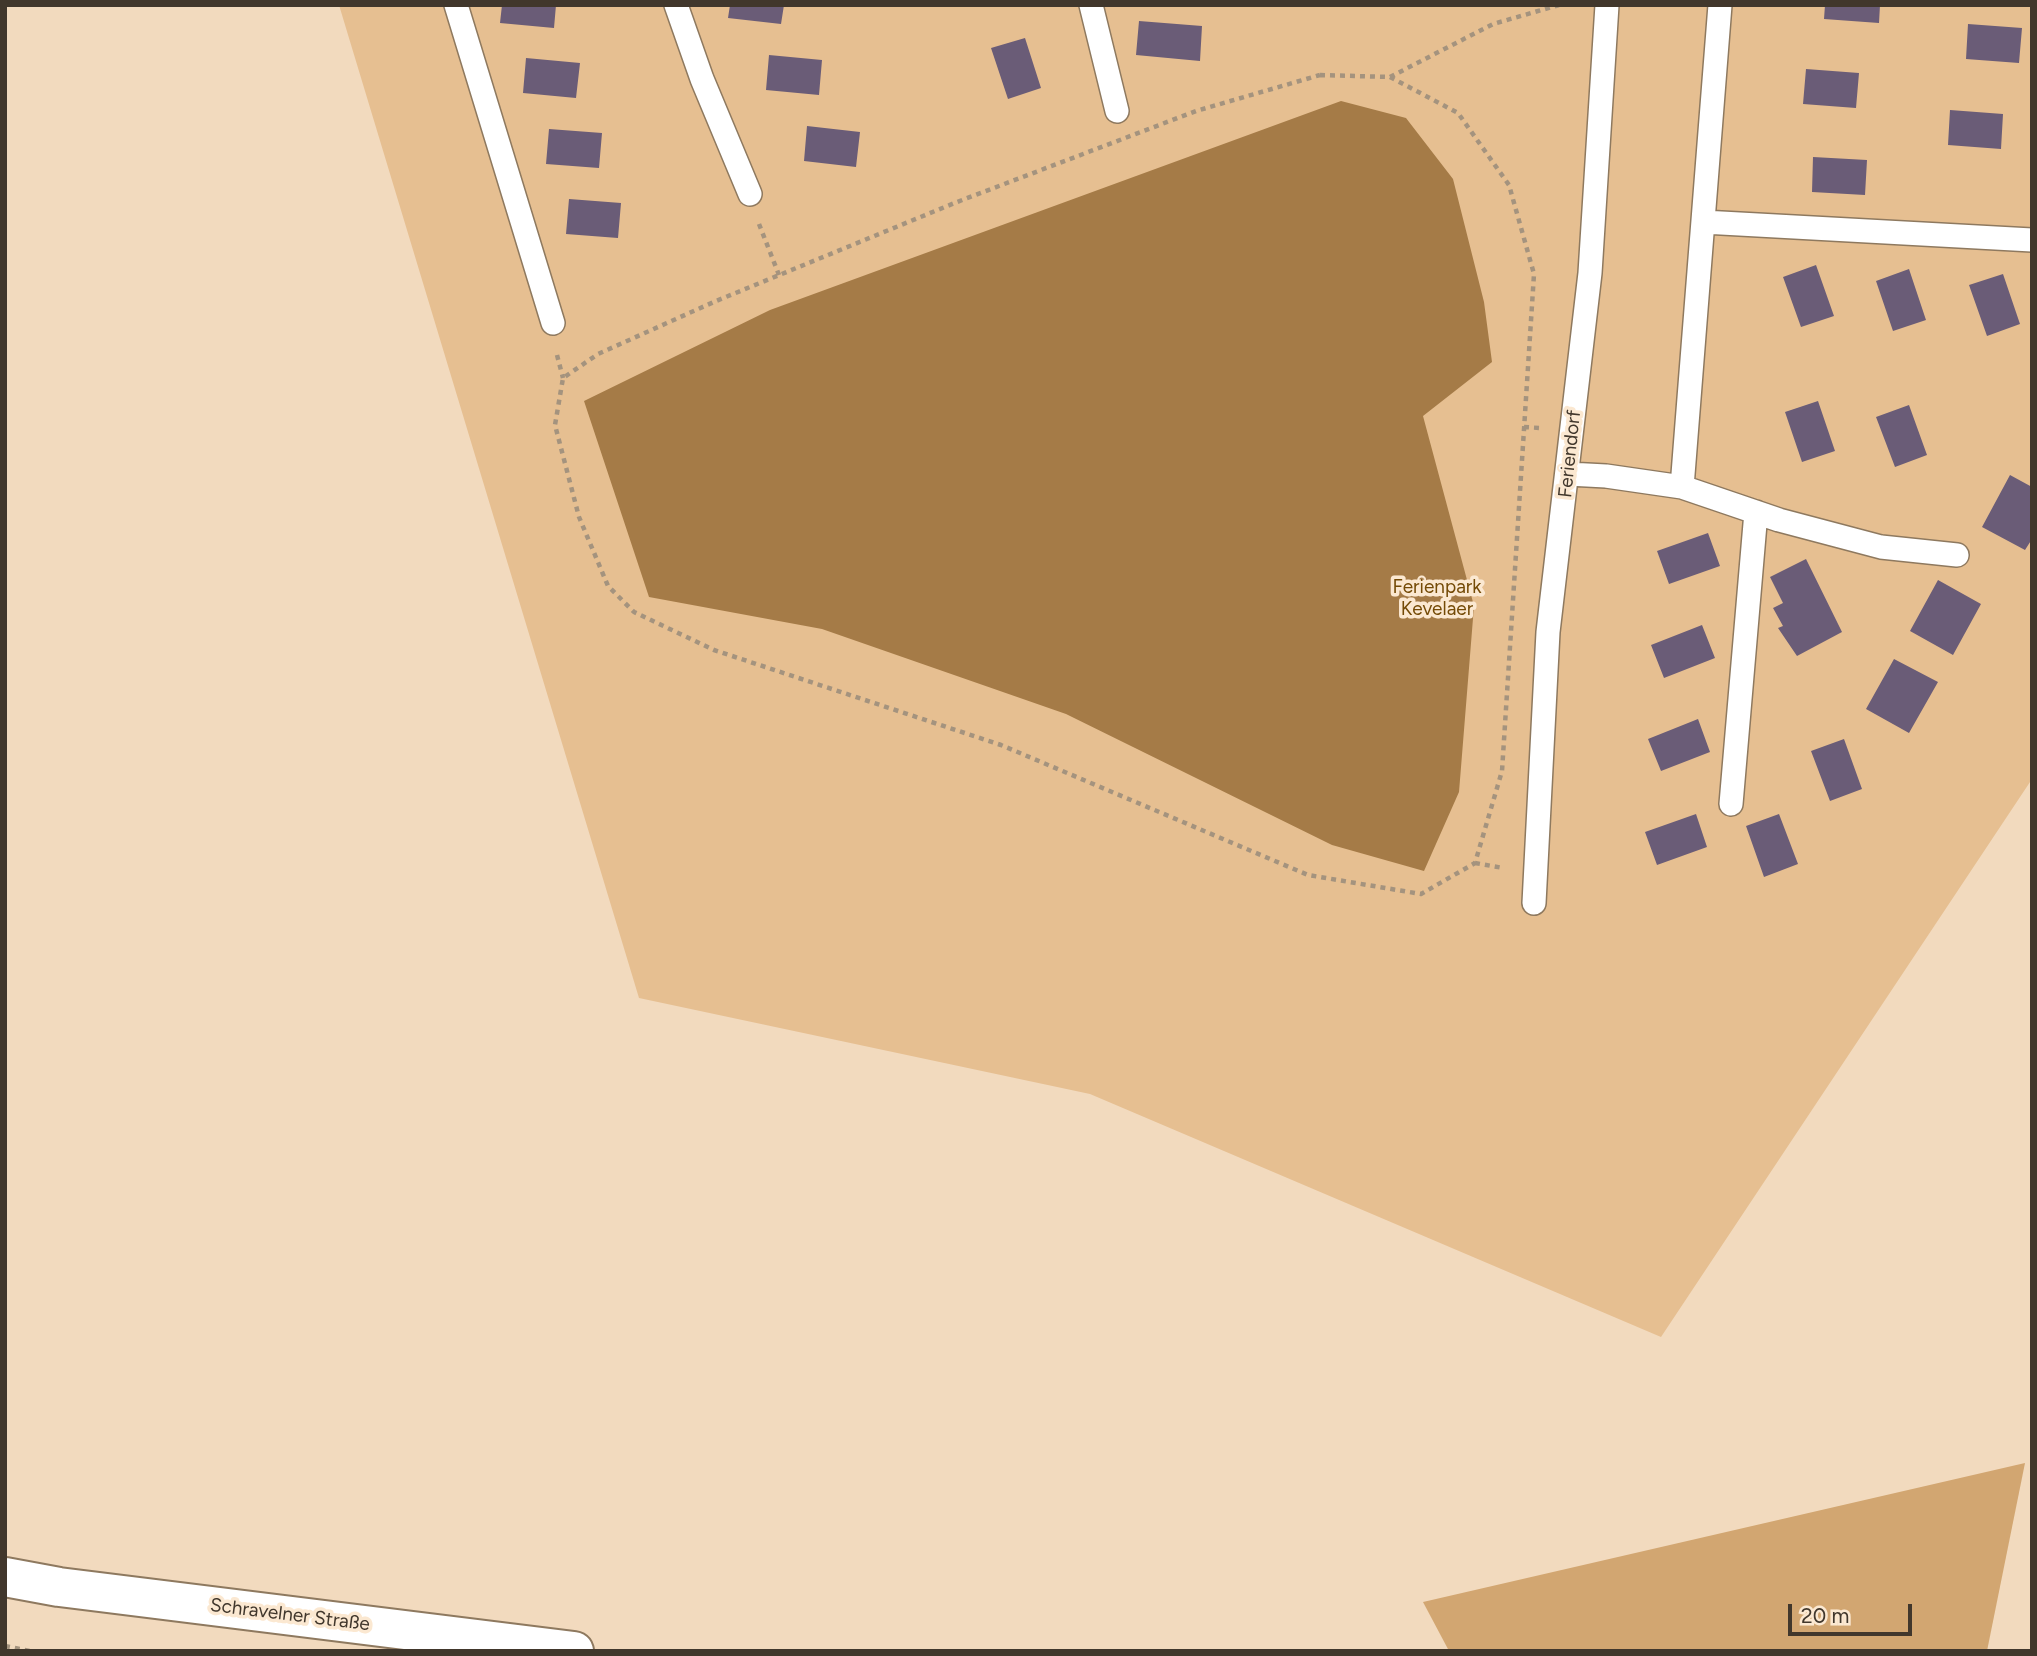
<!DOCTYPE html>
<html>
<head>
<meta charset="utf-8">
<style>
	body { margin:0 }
	#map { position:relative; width:2037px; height:1656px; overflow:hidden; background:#f2dabe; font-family:Figtree,sans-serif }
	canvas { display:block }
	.frame { position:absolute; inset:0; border:7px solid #41372c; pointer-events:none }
	.scale { position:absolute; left:1788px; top:1604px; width:124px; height:32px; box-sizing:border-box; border:4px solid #41372c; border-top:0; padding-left:9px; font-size:21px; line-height:24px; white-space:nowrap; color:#41372c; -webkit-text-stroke:5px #fbe8d1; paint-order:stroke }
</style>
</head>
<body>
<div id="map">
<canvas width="2037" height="1656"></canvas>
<div class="frame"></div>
<div class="scale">20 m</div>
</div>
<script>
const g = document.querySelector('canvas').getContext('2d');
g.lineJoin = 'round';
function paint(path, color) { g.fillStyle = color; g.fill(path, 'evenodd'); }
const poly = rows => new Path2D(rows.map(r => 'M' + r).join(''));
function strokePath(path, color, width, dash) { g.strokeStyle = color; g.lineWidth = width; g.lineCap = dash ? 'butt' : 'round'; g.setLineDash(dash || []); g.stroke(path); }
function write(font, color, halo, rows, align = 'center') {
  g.font = font + ' Figtree,sans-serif'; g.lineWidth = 7; g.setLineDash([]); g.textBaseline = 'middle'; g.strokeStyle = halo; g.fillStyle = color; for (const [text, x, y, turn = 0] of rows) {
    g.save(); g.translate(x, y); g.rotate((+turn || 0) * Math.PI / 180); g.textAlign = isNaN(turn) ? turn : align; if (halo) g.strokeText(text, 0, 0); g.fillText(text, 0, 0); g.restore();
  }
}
paint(poly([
	[339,5,2032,5,2032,779,1661,1337,1090,1094,639,998]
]), '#e6bf91');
paint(poly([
	[2025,1463,1987,1651,1449,1651,1423,1602]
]), '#d2a671');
paint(poly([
	[1341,101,1406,118,1453,179,1484,302,1492,362,1423,416,1474,606,1459,792,1424,871,1332,845,1066,714,822,629,649,597,584,401,770,310]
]), '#a57b47');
paint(poly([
	[502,5,556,5,554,28,500,23],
	[730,5,784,5,781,24,728,18],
	[1825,5,1880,5,1879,23,1824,19],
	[1139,21,1202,26,1200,61,1136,55],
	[1968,24,2022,28,2019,63,1966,59],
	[1025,38,1041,88,1008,99,991,48],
	[769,55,822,60,819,95,766,90],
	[526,58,580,63,576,98,523,93],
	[1806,69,1859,73,1856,108,1803,104],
	[1950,110,2003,114,2001,149,1948,145],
	[807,126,860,132,856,167,804,161],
	[549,129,602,133,599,168,546,164],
	[1813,157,1867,160,1865,195,1812,192],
	[569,199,621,203,618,238,566,234],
	[1816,265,1834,316,1801,327,1783,277],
	[1909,269,1926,320,1893,331,1876,281],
	[2003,274,2020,324,1987,336,1969,285],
	[1818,401,1835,451,1802,462,1785,412],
	[1909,405,1927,455,1895,467,1876,417],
	[2010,475,2032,487,2032,539,2025,550,1982,527],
	[1708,533,1720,566,1669,584,1657,551],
	[1806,559,1842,632,1797,656,1778,628,1783,626,1773,608,1783,603,1770,577],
	[1938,580,1981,604,1953,655,1910,631],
	[1702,625,1715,658,1664,678,1651,645],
	[1894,659,1938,682,1909,733,1866,709],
	[1698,719,1710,752,1661,771,1648,739],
	[1844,739,1862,789,1830,801,1811,751],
	[1696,814,1707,847,1657,865,1645,832],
	[1779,814,1798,864,1764,877,1746,826]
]), '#6a5c77');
const lane = poly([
	[456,5,553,323],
	[676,5,702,79,750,194],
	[1091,5,1117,111],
	[1703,222,2032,240],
	[1568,474,1606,476,1682,487,1779,520,1881,547,1957,555],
	[1682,487,1720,5],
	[1731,804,1756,512],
	[1534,903,1548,632,1590,273,1607,5]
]);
const secondary = poly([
	[5,1577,59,1587,574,1651]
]);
strokePath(lane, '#8e795f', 26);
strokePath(secondary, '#8e795f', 42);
strokePath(poly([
	[1320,75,1390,77,1458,113,1509,185,1534,274,1502,771,1475,863,1421,894,1308,875,1001,745,714,650,634,612,608,586,579,517,555,425,563,378,598,354,716,301,957,202,1196,111,1320,75],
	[1390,77,1493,24,1559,5],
	[759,224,779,275],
	[557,355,563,378],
	[1524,427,1540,428],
	[1475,863,1503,868],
	[5,1646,30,1651]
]), '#a4937e', 4.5, [5, 5]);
strokePath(lane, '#fff', 23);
strokePath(secondary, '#fff', 38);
write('19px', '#41372c', '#fbe8d1', [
	["Feriendorf",1570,454,-84],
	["Schravelner Straße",290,1615,7]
]);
write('19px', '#744a06', '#fbe8d1', [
	["Ferienpark",1437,587],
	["Kevelaer",1437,609]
]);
</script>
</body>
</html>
